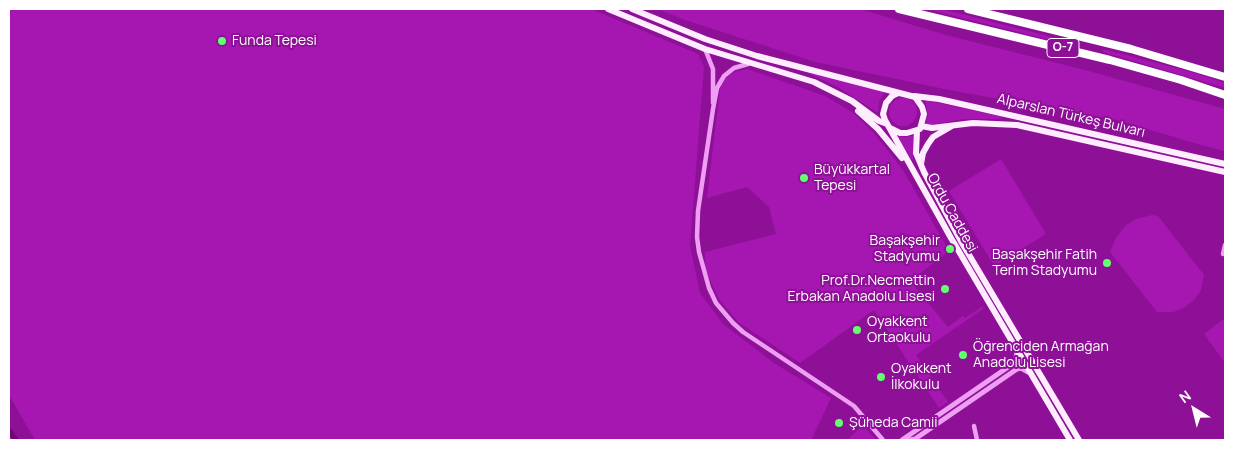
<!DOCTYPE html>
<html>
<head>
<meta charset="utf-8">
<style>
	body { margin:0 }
	#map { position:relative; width:1234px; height:449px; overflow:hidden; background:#8e1097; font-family:Manrope,sans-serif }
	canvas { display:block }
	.frame { position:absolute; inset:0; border:10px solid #fff; pointer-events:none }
	.north { position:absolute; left:1169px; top:384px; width:50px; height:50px; -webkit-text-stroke:4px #8e1097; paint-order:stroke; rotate:324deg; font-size:14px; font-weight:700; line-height:20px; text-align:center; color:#fff }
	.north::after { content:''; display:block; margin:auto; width:18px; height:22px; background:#fff; clip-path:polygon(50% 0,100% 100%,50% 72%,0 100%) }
</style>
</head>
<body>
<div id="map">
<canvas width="1234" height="449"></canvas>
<div class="frame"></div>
<div class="north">N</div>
</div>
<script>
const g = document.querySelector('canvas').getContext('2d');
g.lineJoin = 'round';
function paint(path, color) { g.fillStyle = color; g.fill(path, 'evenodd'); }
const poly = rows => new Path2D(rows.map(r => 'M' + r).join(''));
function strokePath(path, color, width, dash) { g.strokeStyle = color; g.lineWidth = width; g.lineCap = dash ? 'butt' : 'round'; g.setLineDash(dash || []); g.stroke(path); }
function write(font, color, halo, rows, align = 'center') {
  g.font = font + ' Manrope,sans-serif'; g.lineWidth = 4; g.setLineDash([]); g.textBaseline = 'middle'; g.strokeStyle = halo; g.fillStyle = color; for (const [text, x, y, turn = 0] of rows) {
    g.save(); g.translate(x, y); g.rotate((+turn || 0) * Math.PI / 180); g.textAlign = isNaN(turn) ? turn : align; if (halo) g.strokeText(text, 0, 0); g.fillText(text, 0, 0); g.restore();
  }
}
paint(poly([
	[9,9,591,9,698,54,704,67,690,246,700,293,723,324,774,363,831,398,811,440,35,440,9,395],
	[657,9,860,9,946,35,1085,70,1225,109,1225,151,1201,145,1117,120,954,91,815,62,685,20],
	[926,9,942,9,1071,42,1058,42],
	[1103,49,1191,72,1225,83,1225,88,1103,52],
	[747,69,825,96,852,112,873,132,903,170,949,251,910,281,948,327,963,316,965,318,983,306,983,309,916,355,948,402,939,408,874,310,800,363,738,322,719,299,705,269,705,252,776,234,769,207,747,187,707,198,720,89,725,79,734,72],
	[808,73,885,91,879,102,878,113,838,87],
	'889 112a14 14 0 1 1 28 0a14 14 0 1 1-28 0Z',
	[925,100,1003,117,999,119,964,119,925,126,928,115],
	[914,135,913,143,913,161,896,136,905,137],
	[1001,159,1046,234,994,266,949,191],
	[1152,215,1158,216,1204,275,1201,290,1195,299,1184,308,1173,312,1157,312,1110,252,1116,238,1126,225,1136,219],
	[1225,318,1225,363,1204,334],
	[863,425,876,440,847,440]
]), '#a617b1');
strokePath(poly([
	[9,430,16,440]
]), '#6d0972', 5);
strokePath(poly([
	[705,49,713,69,713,103],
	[748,64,734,68,724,76,717,88,713,109,698,211,697,237,699,252,709,288,716,303,733,323,743,332,854,406,883,440],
	[1223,254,1225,245],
	[974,426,977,440]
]), '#ee9ff4', 4.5);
strokePath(poly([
	[902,440,1014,363,1016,360,1017,349],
	[910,440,915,439,1017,369,1021,368,1028,372]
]), '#ee9ff4', 5);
strokePath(poly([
	[608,9,705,49,814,82,852,101,879,121,887,124],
	[632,9,705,39,757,56,915,97,922,107,924,114,920,129,907,133,900,133,890,128],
	[898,93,892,96,886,103,883,114,885,120,951,238,1070,440],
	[914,96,939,99,1225,164],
	[858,111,878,129,902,158],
	[921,126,932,128,973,123,1017,125,1225,172],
	[917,131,916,153,924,172,962,243,1079,440],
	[921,164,923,153,928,144,933,137,952,126]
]), '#ffecff', 6);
strokePath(poly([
	[899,9,1110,60,1181,80,1225,95],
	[968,9,1131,49,1225,77]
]), '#fff', 8);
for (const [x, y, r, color] of [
	[222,41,5,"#62ff70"],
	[804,178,5,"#62ff70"],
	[950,249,5,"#62ff70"],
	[1107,263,5,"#62ff70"],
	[945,289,5,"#62ff70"],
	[857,330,5,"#62ff70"],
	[963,355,5,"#62ff70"],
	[881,377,5,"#62ff70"],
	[839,423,5,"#62ff70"]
]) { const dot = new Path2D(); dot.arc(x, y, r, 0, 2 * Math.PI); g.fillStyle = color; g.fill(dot); strokePath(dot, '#8e1097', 2); }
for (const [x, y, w] of [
	[1063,48,32]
]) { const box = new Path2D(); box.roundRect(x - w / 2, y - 9.5, w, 19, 4); g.fillStyle = '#8e1097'; g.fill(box); strokePath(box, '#fff', 1); }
write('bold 12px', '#fff', null, [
	["O-7",1063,48]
]);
write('14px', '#fff', '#8e1097', [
	["Funda Tepesi",232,41],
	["Büyükkartal",814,170],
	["Tepesi",814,186],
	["Başakşehir",940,241,"right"],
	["Stadyumu",940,257,"right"],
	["Başakşehir Fatih",1097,255,"right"],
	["Terim Stadyumu",1097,271,"right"],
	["Prof.Dr.Necmettin",935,281,"right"],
	["Erbakan Anadolu Lisesi",935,297,"right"],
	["Oyakkent",867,322],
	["Ortaokulu",867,338],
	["Öğrenciden Armağan",973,347],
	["Anadolu Lisesi",973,363],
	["Oyakkent",891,369],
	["İlkokulu",891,385],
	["Şüheda Camii",849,423]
], 'left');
write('14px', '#fff', '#8e1097', [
	["Alparslan Türkeş Bulvarı",1071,116,13],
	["Ordu Caddesi",952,213,61]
]);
</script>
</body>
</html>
